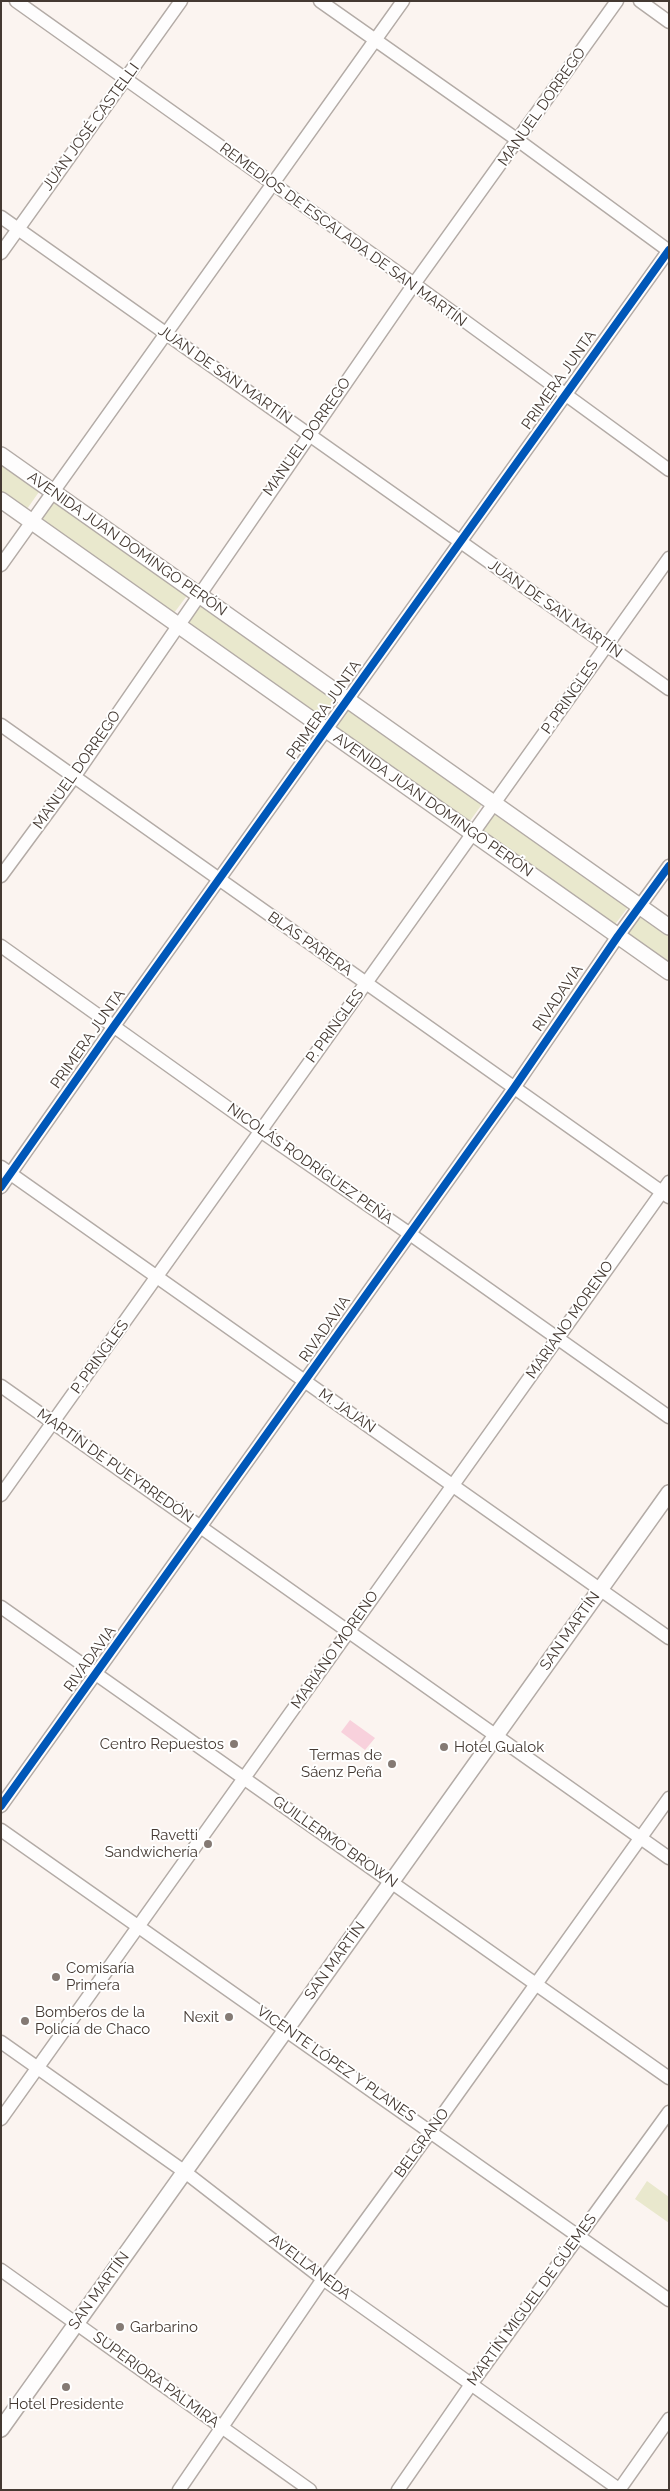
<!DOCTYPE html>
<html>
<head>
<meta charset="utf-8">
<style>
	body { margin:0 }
	#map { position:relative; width:670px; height:2491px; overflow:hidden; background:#fbf4f0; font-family:Raleway,sans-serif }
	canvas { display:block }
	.frame { position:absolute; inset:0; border:2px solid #443932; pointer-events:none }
</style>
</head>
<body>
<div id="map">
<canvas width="670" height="2491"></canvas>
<div class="frame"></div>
</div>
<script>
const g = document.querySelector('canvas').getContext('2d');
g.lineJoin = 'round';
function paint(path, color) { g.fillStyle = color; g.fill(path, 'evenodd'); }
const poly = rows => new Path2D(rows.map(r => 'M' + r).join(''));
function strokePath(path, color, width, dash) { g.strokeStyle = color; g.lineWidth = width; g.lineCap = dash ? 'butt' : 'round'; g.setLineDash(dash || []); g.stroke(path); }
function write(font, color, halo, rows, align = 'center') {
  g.font = font + ' Raleway,sans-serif'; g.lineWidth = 4; g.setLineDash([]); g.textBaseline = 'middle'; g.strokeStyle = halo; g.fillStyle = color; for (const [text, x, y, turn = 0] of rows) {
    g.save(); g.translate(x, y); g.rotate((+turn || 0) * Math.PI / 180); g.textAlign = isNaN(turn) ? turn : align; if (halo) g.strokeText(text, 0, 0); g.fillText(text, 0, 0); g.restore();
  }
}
paint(poly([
	[1,461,41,489,27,509,1,491],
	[53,499,189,593,174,613,39,520],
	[201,604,336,698,322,718,187,624],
	[346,707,483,803,467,825,332,728],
	[494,810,629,906,613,927,479,831],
	[640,913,669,933,669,967,624,935],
	[647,2181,669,2197,669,2223,635,2199]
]), '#e9e8cd');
paint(poly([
	[350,1720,375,1738,365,1750,341,1732]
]), '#f8d1dc');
const minor = poly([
	[16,1,414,284,669,470],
	[320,1,519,141,669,251],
	[640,1,669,22],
	[1,217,669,689],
	[1,253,181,1],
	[1,565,403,1],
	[1,725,669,1197],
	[1,876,74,777,414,284,617,1],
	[1,946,259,1130,410,1234,669,1417],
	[1,1167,669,1638],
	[1,1187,114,1026,669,250],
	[1,1386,669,1858],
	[1,1495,669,558],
	[1,1607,669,2078],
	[1,1806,514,1088,618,936,669,866],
	[1,1830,669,2300],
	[1,2042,185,2172,323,2279,620,2490],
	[1,2119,669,1182],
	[1,2270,310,2490],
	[179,2490,323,2279,431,2131,669,1798],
	[398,2490,472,2383,669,2112],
	[619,2490,669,2419]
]);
const major = poly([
	[1,455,669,927],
	[1,500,669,972],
	[1,2429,669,1493]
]);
strokePath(minor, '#b3aba6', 15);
strokePath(major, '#b3aba6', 18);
strokePath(minor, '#fefdfd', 12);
strokePath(major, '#fefdfd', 15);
strokePath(poly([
	[1,1187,114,1026,669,250],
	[1,1806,514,1088,618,936,669,866]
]), '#0057b8', 8);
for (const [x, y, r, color] of [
	[234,1744,5,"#847a74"],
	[444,1747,5,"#847a74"],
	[392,1764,5,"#847a74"],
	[208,1844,5,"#847a74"],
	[56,1977,5,"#847a74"],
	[229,2017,5,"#847a74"],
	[25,2021,5,"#847a74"],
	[120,2327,5,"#847a74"],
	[66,2387,5,"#847a74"]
]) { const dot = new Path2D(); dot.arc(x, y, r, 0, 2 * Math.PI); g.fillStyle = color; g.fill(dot); strokePath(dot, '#fff', 2); }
write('15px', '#443932', '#fff', [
	["MANUEL DORREGO",542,107,-55],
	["JUAN JOSÉ CASTELLI",91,127,-54],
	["REMEDIOS DE ESCALADA DE SAN MARTÍN",343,235,36],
	["JUAN DE SAN MARTÍN",225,375,35],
	["PRIMERA JUNTA",559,380,-55],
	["MANUEL DORREGO",307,437,-55],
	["AVENIDA JUAN DOMINGO PERÓN",127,544,35],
	["JUAN DE SAN MARTÍN",555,609,35],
	["P. PRINGLES",570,697,-55],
	["PRIMERA JUNTA",324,710,-55],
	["MANUEL DORREGO",77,770,-55],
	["AVENIDA JUAN DOMINGO PERÓN",433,805,35],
	["BLAS PARERA",310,944,35],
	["RIVADAVIA",558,998,-56],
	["P. PRINGLES",335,1026,-54],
	["PRIMERA JUNTA",88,1039,-55],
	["NICOLÁS RODRÍGUEZ PEÑA",310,1164,35],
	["MARIANO MORENO",570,1320,-55],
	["RIVADAVIA",325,1329,-55],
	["P. PRINGLES",100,1357,-54],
	["M. JAJAN",347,1411,35],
	["MARTÍN DE PUEYRREDÓN",115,1466,35],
	["SAN MARTÍN",570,1631,-55],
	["MARIANO MORENO",335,1650,-55],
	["RIVADAVIA",90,1659,-54],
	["GUILLERMO BROWN",335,1842,35],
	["SAN MARTÍN",335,1961,-54],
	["VICENTE LÓPEZ Y PLANES",336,2064,35],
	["BELGRANO",422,2143,-54],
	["AVELLANEDA",310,2267,37],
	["SAN MARTÍN",99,2291,-54],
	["MARTÍN MIGUEL DE GÜEMES",532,2300,-54],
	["SUPERIORA PALMIRA",156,2380,36]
]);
write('15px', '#443932', '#fff', [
	["Centro Repuestos",224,1744],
	["Hotel Gualok",454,1747,"left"],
	["Termas de",382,1755],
	["Sáenz Peña",382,1772],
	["Ravetti",198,1835],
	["Sandwichería",198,1852],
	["Comisaría",66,1968,"left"],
	["Primera",66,1985,"left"],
	["Bomberos de la",35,2012,"left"],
	["Policía de Chaco",35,2029,"left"],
	["Nexit",219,2017],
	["Garbarino",130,2327,"left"],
	["Hotel Presidente",66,2404,"center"]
], 'right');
</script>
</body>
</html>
